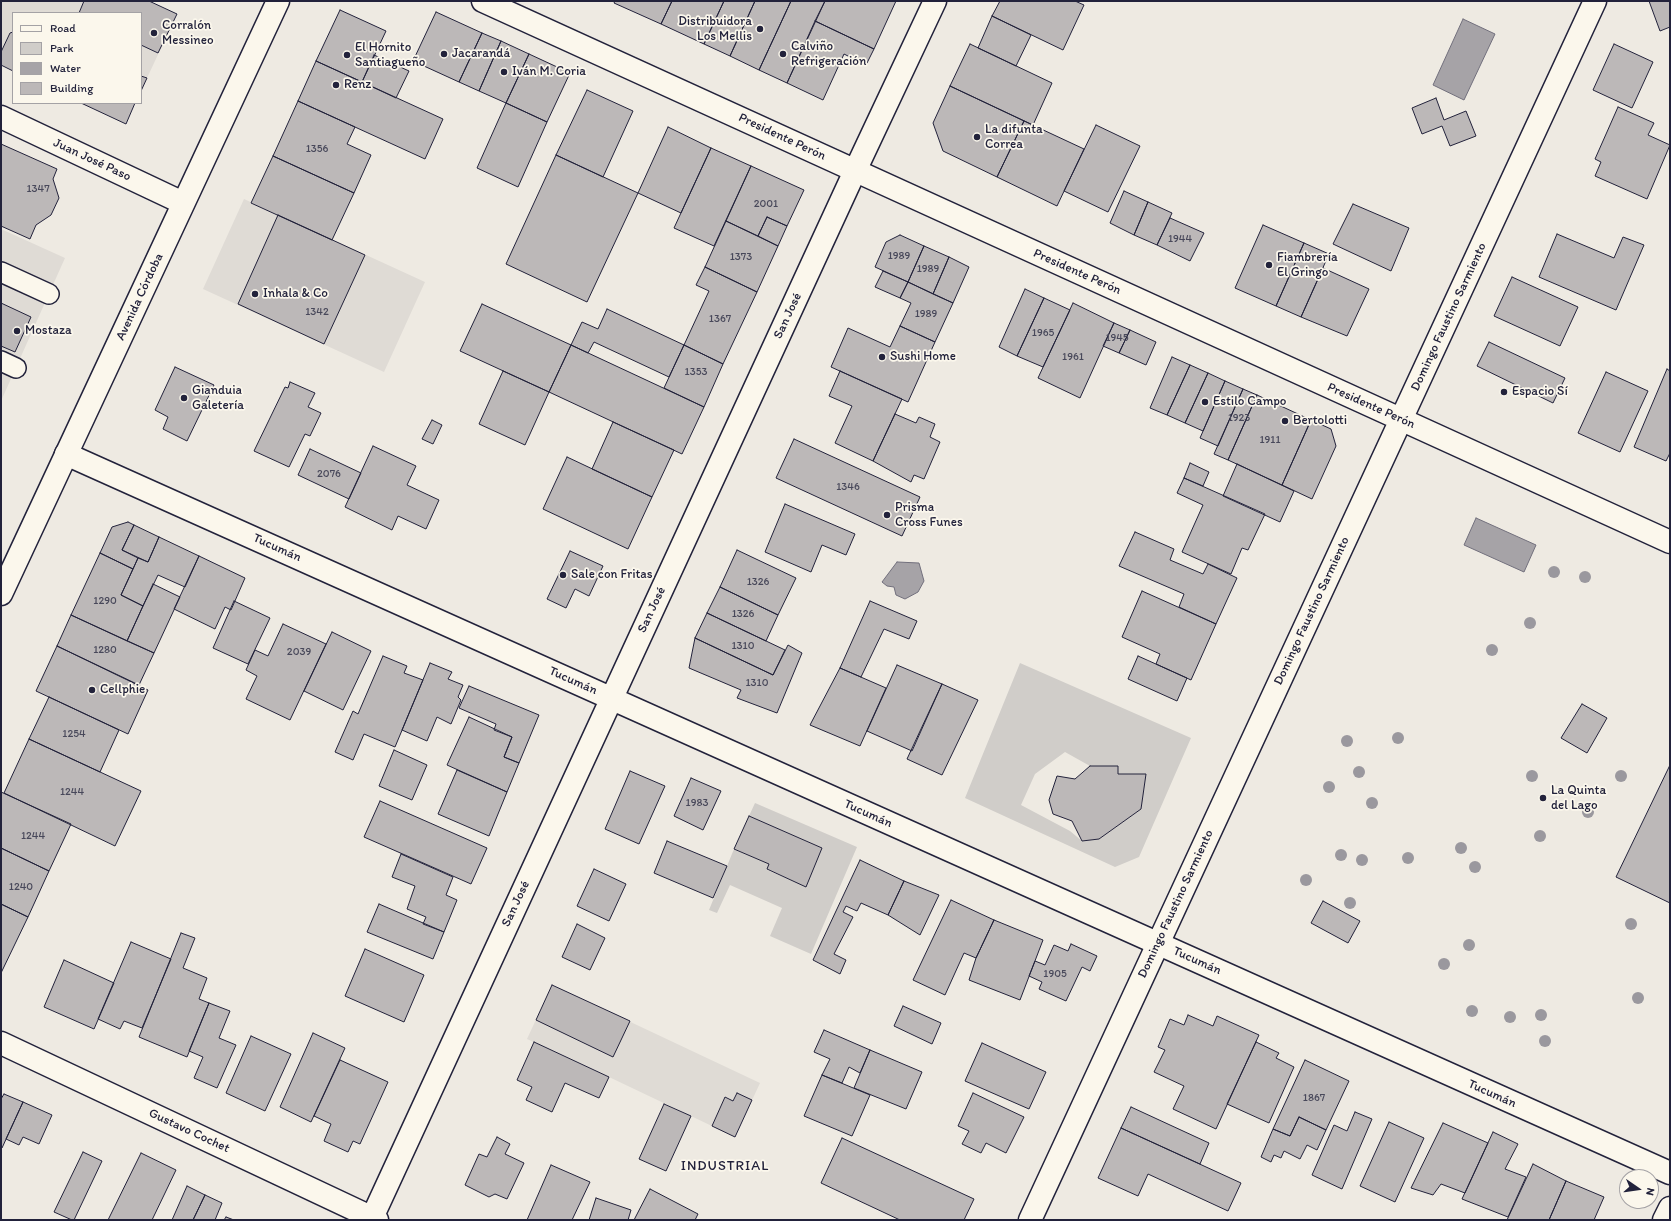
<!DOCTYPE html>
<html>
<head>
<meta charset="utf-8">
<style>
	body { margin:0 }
	#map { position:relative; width:1671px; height:1221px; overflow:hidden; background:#eeeae2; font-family:Itim,sans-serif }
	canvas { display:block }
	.frame { position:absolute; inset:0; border:2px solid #22223b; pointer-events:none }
	.legend { position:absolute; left:12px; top:12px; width:130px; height:92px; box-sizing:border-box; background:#fbf7ec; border:1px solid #a4a2a5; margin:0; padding:5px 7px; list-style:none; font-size:12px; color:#22223b }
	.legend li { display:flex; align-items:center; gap:8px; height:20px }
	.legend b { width:20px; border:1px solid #a4a2a5 }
	.north { position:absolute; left:1619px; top:1169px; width:40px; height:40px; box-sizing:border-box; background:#fbf7ec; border:1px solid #a4a2a5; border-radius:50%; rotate:103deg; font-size:11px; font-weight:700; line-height:16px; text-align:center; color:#22223b }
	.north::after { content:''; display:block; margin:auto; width:14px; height:18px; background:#22223b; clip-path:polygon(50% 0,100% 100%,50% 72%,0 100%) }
</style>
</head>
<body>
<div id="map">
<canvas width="1671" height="1221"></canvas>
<div class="frame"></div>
<ul class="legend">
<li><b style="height:5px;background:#fbf7ec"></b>Road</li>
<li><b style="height:11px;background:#d0cdc9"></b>Park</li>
<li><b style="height:11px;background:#a6a3a7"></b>Water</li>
<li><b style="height:11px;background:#bcb8b8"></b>Building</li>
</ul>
<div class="north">N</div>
</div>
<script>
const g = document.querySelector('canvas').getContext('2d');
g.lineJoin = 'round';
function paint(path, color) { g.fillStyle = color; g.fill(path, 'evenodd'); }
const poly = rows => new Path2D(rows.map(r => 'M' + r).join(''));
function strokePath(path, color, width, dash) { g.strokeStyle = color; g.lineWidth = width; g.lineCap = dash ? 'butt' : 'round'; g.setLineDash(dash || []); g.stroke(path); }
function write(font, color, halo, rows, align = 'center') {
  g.font = font + ' Itim,sans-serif'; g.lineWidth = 3.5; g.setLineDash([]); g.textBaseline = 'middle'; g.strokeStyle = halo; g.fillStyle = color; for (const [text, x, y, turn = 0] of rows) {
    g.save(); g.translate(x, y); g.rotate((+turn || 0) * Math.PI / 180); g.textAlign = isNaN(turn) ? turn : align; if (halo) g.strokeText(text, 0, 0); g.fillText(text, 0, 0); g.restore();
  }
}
paint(poly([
	[1,1,149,1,177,14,147,78,141,76,141,13,13,13,13,71,1,65],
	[244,199,425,282,384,372,203,289],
	[1,229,65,258,1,401],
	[552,985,760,1083,735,1137,609,1077,527,1039]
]), '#dfdbd5');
paint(poly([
	[1020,663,1191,738,1139,857,1115,867,965,798],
	[1065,752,1090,766,1118,766,1118,774,1145,774,1141,809,1099,839,1082,841,1070,831,1021,805,1035,774],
	[755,803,857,847,811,954,770,936,782,908,730,885,717,913,709,910,734,849,769,864,767,870,806,886,822,848,749,816]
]), '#d0cdc9');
const water = poly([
	[1463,19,1495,34,1464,100,1433,85,1463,19],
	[1476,518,1536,545,1524,572,1464,545,1476,518],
	[897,562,919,563,924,581,918,592,905,599,896,595,894,587,887,586,882,582,897,562]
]);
paint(water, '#a6a3a7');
strokePath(water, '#716f7c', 1);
const building = poly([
	[84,1,149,1,177,14,158,53,141,45,141,13,79,13,84,1],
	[615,1,672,1,661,24,614,3,615,1],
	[672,1,724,1,704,44,661,24,672,1],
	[724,1,755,1,730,56,704,44,724,1],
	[755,1,791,1,759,70,730,56,755,1],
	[791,1,825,1,787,83,759,70,791,1],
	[825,1,896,1,874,49,815,21,825,1],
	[1000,1,1075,1,1084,5,1063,50,992,16,1000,1],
	[1649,1,1670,1,1670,27,1660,31,1649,1],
	[340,10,386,31,362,82,316,61,340,10],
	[436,12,482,33,459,82,413,61,436,12],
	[992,16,1031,35,1016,66,978,48,992,16],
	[815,21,874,49,866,65,844,54,823,100,787,83,815,21],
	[13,32,13,71,1,65,1,52,10,33,13,32],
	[482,33,501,41,479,91,459,82,482,33],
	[501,41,529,54,506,103,479,91,501,41],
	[970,44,1052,83,1033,125,950,86,970,44],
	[1614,44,1653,62,1632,108,1593,90,1614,44],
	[529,54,570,73,547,122,506,103,529,54],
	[374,55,409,71,396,98,362,82,374,55],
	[316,61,443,119,425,159,298,101,316,61],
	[141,76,147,78,141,91,141,76],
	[950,86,1024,121,997,177,943,151,933,123,950,86],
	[587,90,633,111,603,177,556,155,587,90],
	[1436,98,1444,120,1466,111,1476,136,1450,146,1442,126,1422,134,1412,108,1436,98],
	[298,101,355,127,347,144,371,155,354,193,273,156,298,101],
	[81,103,135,103,126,124,81,103],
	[506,103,547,122,518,187,477,168,506,103],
	[1618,107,1654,123,1648,135,1670,145,1647,199,1595,176,1601,162,1595,159,1618,107],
	[1024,121,1084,149,1057,206,997,177,1024,121],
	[1096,125,1140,146,1108,212,1064,191,1096,125],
	[668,127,711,148,681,213,638,193,668,127],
	[1,144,57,169,53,179,59,198,51,215,36,225,30,239,1,226,1,144],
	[711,148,751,166,714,246,674,228,711,148],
	[556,155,638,193,587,302,506,264,556,155],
	[273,156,354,193,332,240,251,203,273,156],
	[751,166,804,190,787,226,767,217,758,236,726,221,751,166],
	[1124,191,1148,202,1134,235,1110,223,1124,191],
	[1148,202,1172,213,1157,245,1134,235,1148,202],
	[1353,204,1409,228,1391,271,1333,244,1353,204],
	[278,215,365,255,324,344,238,304,278,215],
	[767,217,787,226,778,246,758,236,767,217],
	[1170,218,1204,233,1190,261,1157,245,1170,218],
	[726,221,778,246,757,292,705,267,726,221],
	[1263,225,1304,243,1276,306,1235,288,1263,225],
	[1557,234,1614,258,1623,237,1644,245,1616,310,1539,277,1557,234],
	[900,235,924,246,908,282,875,267,886,242,900,235],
	[1304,243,1329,254,1301,317,1276,306,1304,243],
	[924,246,949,257,933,294,908,282,924,246],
	[949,257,969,267,953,303,933,294,949,257],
	[705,267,757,292,723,364,684,345,709,291,696,285,705,267],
	[1323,268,1369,289,1347,336,1301,317,1323,268],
	[883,271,908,282,900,298,875,287,883,271],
	[1512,277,1578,307,1560,346,1494,316,1512,277],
	[908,282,953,303,935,342,900,326,911,303,900,298,908,282],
	[1025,289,1044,298,1017,356,999,347,1025,289],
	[1044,298,1070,310,1043,367,1017,356,1044,298],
	[1,303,31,317,15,352,1,346,1,303],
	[1073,303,1114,323,1080,398,1038,378,1073,303],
	[482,304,571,345,549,392,460,351,482,304],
	[607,309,684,345,669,377,594,342,588,353,571,345,582,322,598,329,607,309],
	[1114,323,1130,330,1119,353,1103,346,1114,323],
	[900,326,935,342,908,402,831,367,848,328,890,347,900,326],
	[1130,330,1156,342,1146,365,1119,353,1130,330],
	[1489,342,1565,378,1553,403,1477,366,1489,342],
	[571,345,704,407,682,454,549,392,571,345],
	[684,345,723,364,704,407,664,388,684,345],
	[1172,357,1190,365,1167,415,1150,408,1172,357],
	[1190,365,1208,373,1185,423,1167,415,1190,365],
	[175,367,214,385,187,441,163,429,168,417,155,410,175,367],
	[1667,369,1670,371,1670,453,1666,461,1634,447,1667,369],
	[503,371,549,392,525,445,479,424,503,371],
	[840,371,902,399,873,461,835,443,852,406,829,396,840,371],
	[1606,372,1648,391,1620,452,1578,433,1606,372],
	[1208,373,1225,381,1203,431,1185,423,1208,373],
	[1225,381,1243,389,1218,446,1200,438,1225,381],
	[290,382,315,393,308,407,321,413,310,436,305,434,289,467,254,451,285,387,288,388,290,382],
	[1243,389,1257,395,1228,460,1214,454,1243,389],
	[1257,395,1311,420,1282,485,1228,460,1257,395],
	[895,414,916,423,919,417,935,424,930,437,940,442,924,479,914,475,911,482,873,461,895,414],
	[432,420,442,425,433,444,422,439,432,420],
	[1311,420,1331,429,1336,446,1312,499,1282,485,1311,420],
	[613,422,674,450,652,497,592,469,613,422],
	[794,439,920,497,902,536,776,478,794,439],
	[373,446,416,466,407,485,439,500,426,529,398,516,392,530,345,507,373,446],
	[310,449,361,473,349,499,298,475,310,449],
	[567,457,652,497,628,549,543,509,567,457],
	[1190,463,1209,472,1203,486,1184,478,1190,463],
	[1237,464,1294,491,1280,522,1223,496,1237,464],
	[1184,478,1265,514,1248,550,1242,548,1231,574,1182,552,1203,505,1177,493,1184,478],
	[785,504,855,534,846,555,822,545,811,572,765,552,785,504],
	[128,522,134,525,122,550,138,558,133,569,100,553,112,527,128,522],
	[134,525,159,537,148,562,122,550,134,525],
	[1135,532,1174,549,1170,560,1203,574,1208,564,1237,578,1216,624,1179,607,1184,594,1119,566,1135,532],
	[159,537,199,556,185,587,158,575,143,606,121,595,138,558,148,562,159,537],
	[737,550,796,578,778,615,720,587,737,550],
	[570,551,603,566,589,596,575,589,566,608,547,599,570,551],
	[100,553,133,569,121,595,143,606,127,641,71,615,100,553],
	[199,556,245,578,231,610,225,607,215,629,174,609,199,556],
	[153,584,180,597,154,653,127,641,153,584],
	[720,587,778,615,766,641,707,613,720,587],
	[1142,591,1216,624,1191,680,1156,664,1160,654,1122,637,1142,591],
	[234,601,270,618,248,664,213,648,234,601],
	[870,601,917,621,909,639,884,629,861,677,840,668,870,601],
	[707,613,785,650,773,675,695,638,707,613],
	[71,615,154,653,139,685,57,646,71,615],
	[283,624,326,644,290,720,246,699,257,676,246,670,255,650,268,656,283,624],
	[332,632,371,651,343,710,304,691,332,632],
	[695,638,773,675,788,645,802,653,777,713,737,698,741,690,689,668,695,638],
	[57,646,148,690,128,734,36,691,57,646],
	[383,656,407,666,404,673,423,680,395,747,364,734,353,760,335,752,353,711,358,714,383,656],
	[1138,656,1187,678,1177,701,1128,679,1138,656],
	[430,663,452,672,448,679,463,685,458,697,461,700,451,724,437,717,427,741,402,730,430,663],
	[897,665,942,684,912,751,867,731,897,665],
	[840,668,886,688,860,746,810,725,840,668],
	[942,684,978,700,942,775,907,759,942,684],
	[469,686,539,715,519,763,504,757,512,737,494,730,496,724,459,708,469,686],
	[49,697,119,730,100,772,29,739,49,697],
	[1582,704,1607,718,1587,753,1561,738,1582,704],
	[469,717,512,737,504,757,519,763,507,792,447,765,469,717],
	[29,739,141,791,115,846,4,793,29,739],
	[394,750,427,765,412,800,379,786,394,750],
	[1670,765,1670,903,1616,877,1670,765],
	[1090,766,1118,766,1118,774,1146,774,1141,809,1099,839,1082,841,1072,821,1053,814,1049,800,1057,776,1075,779,1090,766],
	[457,770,507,792,489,836,438,814,457,770],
	[630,771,665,786,639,844,605,829,630,771],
	[691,778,721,791,703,830,674,816,691,778],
	[1,792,71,824,49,871,1,848,1,792],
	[380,801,487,848,471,884,364,837,380,801],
	[749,816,822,848,806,887,767,869,769,864,734,849,749,816],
	[667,841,727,866,713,898,654,873,667,841],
	[1,848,49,871,28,917,1,904,1,848],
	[401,854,453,877,446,895,457,900,444,932,423,924,426,917,407,909,415,886,392,877,401,854],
	[860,860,904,881,888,915,861,903,857,911,846,906,843,912,853,917,834,954,846,960,840,974,813,960,860,860],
	[594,869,626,884,609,921,577,906,594,869],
	[904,881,939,895,920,935,888,915,904,881],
	[951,900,994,920,976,958,964,953,945,995,913,980,951,900],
	[1323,901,1360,921,1348,943,1311,923,1323,901],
	[1,904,28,917,1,973,1,904],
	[379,904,444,932,433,959,367,932,379,904],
	[994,920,1043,940,1020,1000,969,980,976,958,994,920],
	[577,924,605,938,590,970,562,957,577,924],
	[181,933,195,938,183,968,207,978,199,999,209,1003,187,1057,139,1037,181,933],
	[131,942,171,959,142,1028,124,1021,120,1029,98,1019,131,942],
	[1071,944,1097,956,1090,971,1082,967,1066,1001,1039,989,1042,982,1029,976,1035,961,1045,965,1054,945,1068,951,1071,944],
	[365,949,424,975,404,1022,345,996,365,949],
	[64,960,114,983,94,1029,44,1007,64,960],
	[552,985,630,1021,613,1057,536,1020,552,985],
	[209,1003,230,1011,219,1038,236,1045,217,1088,194,1078,203,1057,189,1051,209,1003],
	[903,1006,941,1023,932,1044,894,1026,903,1006],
	[1188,1015,1213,1026,1217,1016,1259,1035,1216,1129,1173,1109,1184,1086,1154,1072,1165,1050,1158,1047,1170,1019,1184,1025,1188,1015],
	[824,1030,870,1050,860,1073,849,1067,842,1083,822,1075,830,1059,814,1052,824,1030],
	[313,1033,345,1048,311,1122,280,1107,313,1033],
	[251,1036,291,1054,265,1111,226,1093,251,1036],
	[534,1042,609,1077,599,1098,565,1083,552,1112,526,1100,532,1087,517,1080,534,1042],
	[1256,1042,1279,1053,1276,1058,1294,1067,1269,1123,1227,1104,1256,1042],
	[982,1043,1046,1072,1029,1109,965,1081,982,1043],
	[870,1050,922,1072,906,1109,854,1088,870,1050],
	[340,1060,388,1082,360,1144,353,1141,348,1152,324,1141,331,1124,314,1116,340,1060],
	[1305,1060,1349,1081,1326,1130,1299,1117,1290,1136,1273,1129,1305,1060],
	[822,1075,870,1095,852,1136,804,1116,822,1075],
	[737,1093,752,1100,735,1137,712,1126,725,1097,733,1101,737,1093],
	[973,1093,1024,1117,1006,1153,986,1143,981,1153,962,1144,969,1131,958,1126,973,1093],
	[4,1094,23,1102,2,1148,1,1148,1,1099,4,1094],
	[23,1102,52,1115,39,1144,23,1137,19,1145,6,1139,23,1102],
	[664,1104,691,1116,666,1171,639,1159,664,1104],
	[1131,1107,1209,1143,1200,1164,1121,1128,1131,1107],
	[1355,1112,1372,1119,1342,1189,1312,1175,1334,1125,1347,1131,1355,1112],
	[1299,1117,1326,1130,1317,1150,1307,1145,1300,1159,1284,1151,1281,1158,1274,1155,1271,1162,1261,1157,1273,1129,1290,1136,1299,1117],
	[1389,1122,1424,1138,1395,1202,1360,1186,1389,1122],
	[1443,1123,1488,1143,1465,1193,1441,1184,1433,1195,1411,1188,1443,1123],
	[1121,1128,1241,1183,1228,1211,1148,1174,1138,1196,1098,1178,1121,1128],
	[1493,1132,1518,1144,1505,1169,1526,1177,1508,1217,1462,1199,1493,1132],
	[497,1137,510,1144,505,1154,524,1163,507,1199,495,1194,489,1197,465,1185,479,1154,487,1157,497,1137],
	[842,1138,974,1199,964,1220,900,1220,821,1183,842,1138],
	[83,1152,102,1161,74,1220,72,1220,54,1212,83,1152],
	[141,1153,176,1170,165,1193,152,1220,108,1220,141,1153],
	[1533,1164,1566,1181,1549,1220,1507,1220,1533,1164],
	[551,1165,590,1182,572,1220,527,1220,551,1165],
	[1566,1181,1604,1197,1594,1220,1549,1220,1566,1181],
	[187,1186,205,1195,193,1220,172,1220,187,1186],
	[650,1189,698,1214,695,1220,634,1220,650,1189],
	[205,1195,222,1203,215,1220,193,1220,205,1195],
	[596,1198,631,1210,628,1220,589,1220,596,1198],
	[226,1217,234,1220,224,1220,226,1217]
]);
paint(building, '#bcb8b8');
strokePath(building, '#22223b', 1);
const lane = poly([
	[1,272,49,294],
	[1,361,16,368]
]);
const street = poly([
	[1,117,183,203],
	[66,454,1670,1173],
	[1,1043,377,1220],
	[371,1220,855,171,935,1]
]);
const secondary = poly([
	[483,1,1670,542],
	[1030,1220,1595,1],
	[1664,1220,1670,1208]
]);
const primary = poly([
	[1,594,278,1]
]);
strokePath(lane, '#22223b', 22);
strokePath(street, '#22223b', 25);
strokePath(secondary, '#22223b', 25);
strokePath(primary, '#22223b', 25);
strokePath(lane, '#fbf7ec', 19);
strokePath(street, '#fbf7ec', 22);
strokePath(secondary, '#fbf7ec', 22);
strokePath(primary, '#fbf7ec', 22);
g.fillStyle = '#9a989e';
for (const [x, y] of [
	[1554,572],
	[1585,577],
	[1530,623],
	[1492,650],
	[1398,738],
	[1347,741],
	[1359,772],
	[1532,776],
	[1621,776],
	[1329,787],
	[1372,803],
	[1588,812],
	[1540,836],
	[1461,848],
	[1341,855],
	[1408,858],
	[1362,860],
	[1475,867],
	[1306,880],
	[1350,903],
	[1631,924],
	[1469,945],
	[1444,964],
	[1638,998],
	[1472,1011],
	[1541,1015],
	[1510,1017],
	[1545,1041]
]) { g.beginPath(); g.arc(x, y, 6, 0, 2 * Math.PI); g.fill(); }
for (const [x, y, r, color] of [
	[760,29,4,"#22223b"],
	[154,33,4,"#22223b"],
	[444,54,4,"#22223b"],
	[783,54,4,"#22223b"],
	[347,55,4,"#22223b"],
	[504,72,4,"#22223b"],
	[336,85,4,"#22223b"],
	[977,137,4,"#22223b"],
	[1269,265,4,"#22223b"],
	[255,294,4,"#22223b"],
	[17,331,4,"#22223b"],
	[882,357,4,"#22223b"],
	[1504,392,4,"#22223b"],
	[184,398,4,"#22223b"],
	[1205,402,4,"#22223b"],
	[1285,421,4,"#22223b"],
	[887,515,4,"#22223b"],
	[563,575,4,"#22223b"],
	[92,690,4,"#22223b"],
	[1543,798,4,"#22223b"]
]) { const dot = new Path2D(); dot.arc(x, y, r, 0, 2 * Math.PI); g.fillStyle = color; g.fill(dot); strokePath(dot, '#fbf7ec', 1.5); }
write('11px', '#48485a', null, [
	["1356",317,149],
	["1347",38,189],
	["2001",766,204],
	["1944",1180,239],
	["1989",899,256],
	["1373",741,257],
	["1989",928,269],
	["1342",317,312],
	["1989",926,314],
	["1367",720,319],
	["1965",1043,333],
	["1945",1117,338],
	["1961",1073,357],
	["1353",696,372],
	["1923",1239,418],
	["1911",1270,440],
	["2076",329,474],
	["1346",848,487],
	["1326",758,582],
	["1290",105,601],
	["1326",743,614],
	["1310",743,646],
	["1280",105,650],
	["2039",299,652],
	["1310",757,683],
	["1254",74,734],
	["1244",72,792],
	["1983",697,803],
	["1244",33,836],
	["1240",21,887],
	["1905",1055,974],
	["1867",1314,1098]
]);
write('13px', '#22223b', '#fbf7ec', [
	["Distribuidora",752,22,"right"],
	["Los Mellis",752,37,"right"],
	["Corralón",162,26],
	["Messineo",162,41],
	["Calviño",791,47],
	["Refrigeración",791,62],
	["El Hornito",355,48],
	["Santiagueño",355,63],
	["Jacarandá",452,54],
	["Iván M. Coria",512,72],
	["Renz",344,85],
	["La difunta",985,130],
	["Correa",985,145],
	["Fiambrería",1277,258],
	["El Gringo",1277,273],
	["Inhala & Co",263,294],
	["Mostaza",25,331],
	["Sushi Home",890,357],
	["Gianduia",192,391],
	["Galetería",192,406],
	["Espacio Sí",1512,392],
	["Estilo Campo",1213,402],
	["Bertolotti",1293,421],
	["Prisma",895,508],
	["Cross Funes",895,523],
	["Sale con Fritas",571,575],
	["Cellphie",100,690],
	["La Quinta",1551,791],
	["del Lago",1551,806]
], 'left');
write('13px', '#22223b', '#fbf7ec', [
	["Presidente Perón",782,137,25],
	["Juan José Paso",92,160,25],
	["Presidente Perón",1077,272,24],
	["Avenida Córdoba",140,297,-65],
	["San José",788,316,-65],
	["Domingo Faustino Sarmiento",1449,317,-65],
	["Presidente Perón",1371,406,24],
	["Tucumán",277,548,24],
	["San José",652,610,-65],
	["Domingo Faustino Sarmiento",1312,611,-65],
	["Tucumán",573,681,24],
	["Tucumán",868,814,24],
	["San José",516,904,-65],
	["Domingo Faustino Sarmiento",1176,904,-65],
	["Tucumán",1197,961,24],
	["Tucumán",1492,1094,24],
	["Gustavo Cochet",189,1131,25]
]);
g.letterSpacing = '1px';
write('14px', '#22223b', '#fbf7ec', [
	["INDUSTRIAL",725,1166]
]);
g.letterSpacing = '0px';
</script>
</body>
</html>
